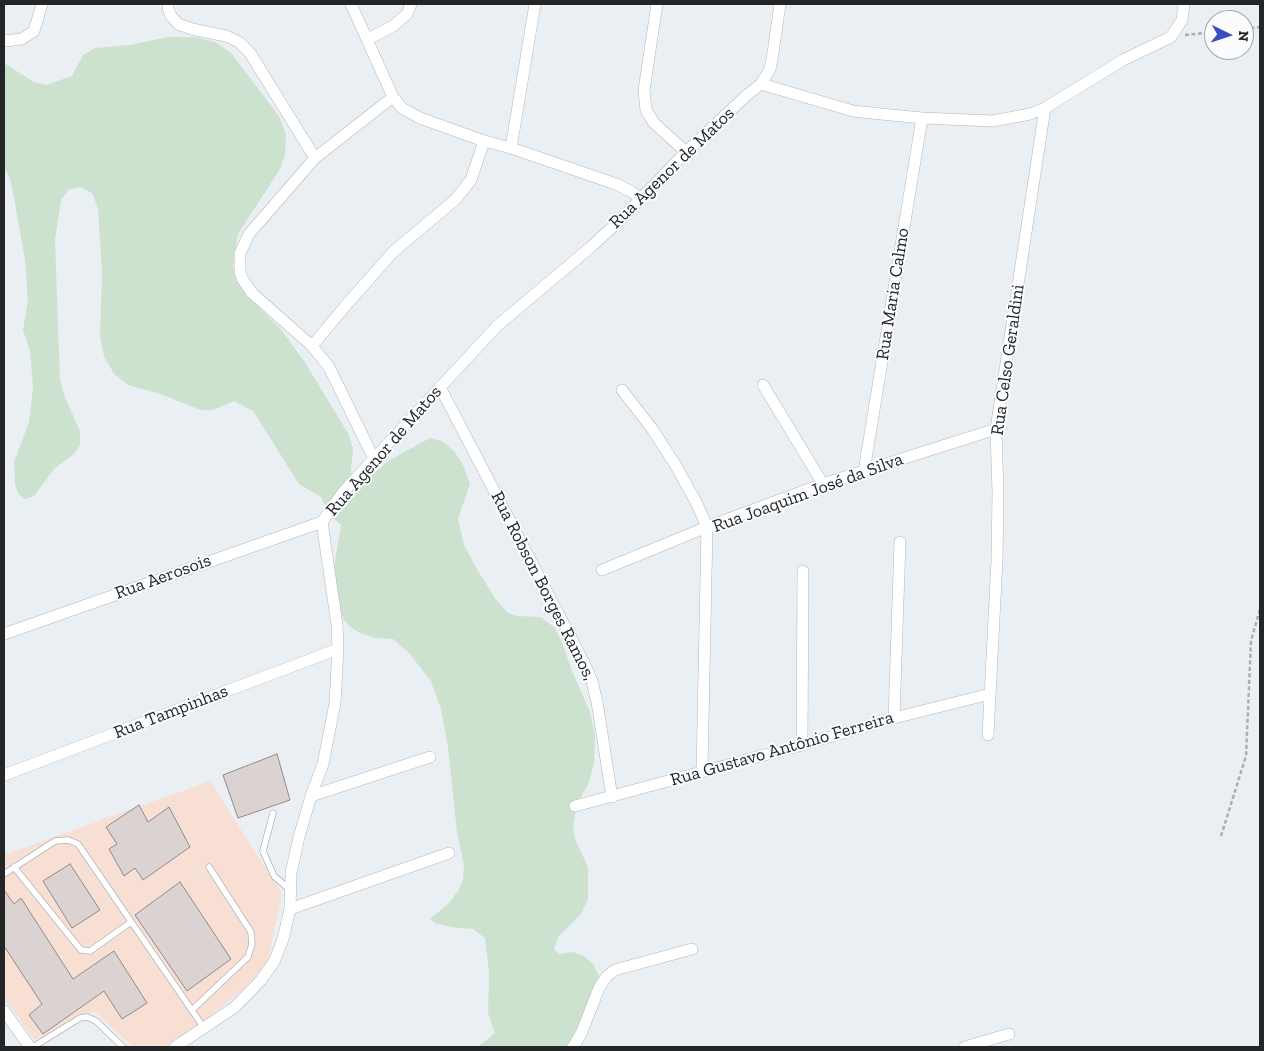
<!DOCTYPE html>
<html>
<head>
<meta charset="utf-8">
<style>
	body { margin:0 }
	#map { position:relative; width:1264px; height:1051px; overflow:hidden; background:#eaeff4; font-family:"Zilla Slab",serif }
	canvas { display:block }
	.frame { position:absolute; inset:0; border:5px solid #242527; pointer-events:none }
	.north { position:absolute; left:1204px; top:10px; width:50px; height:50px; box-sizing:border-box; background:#fafcfe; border:1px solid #a4a6a8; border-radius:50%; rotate:94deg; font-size:14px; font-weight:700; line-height:20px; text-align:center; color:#242527 }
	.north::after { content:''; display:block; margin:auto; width:18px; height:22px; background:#384dbf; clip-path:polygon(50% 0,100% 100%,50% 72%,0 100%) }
</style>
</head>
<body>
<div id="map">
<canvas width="1264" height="1051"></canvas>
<div class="frame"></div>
<div class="north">N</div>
</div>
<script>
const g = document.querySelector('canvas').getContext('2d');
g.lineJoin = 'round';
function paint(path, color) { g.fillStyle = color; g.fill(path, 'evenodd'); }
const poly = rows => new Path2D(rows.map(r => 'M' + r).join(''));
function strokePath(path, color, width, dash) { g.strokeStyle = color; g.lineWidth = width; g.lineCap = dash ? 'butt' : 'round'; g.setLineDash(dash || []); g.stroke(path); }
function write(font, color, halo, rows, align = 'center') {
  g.font = font + ' "Zilla Slab",serif'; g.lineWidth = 4; g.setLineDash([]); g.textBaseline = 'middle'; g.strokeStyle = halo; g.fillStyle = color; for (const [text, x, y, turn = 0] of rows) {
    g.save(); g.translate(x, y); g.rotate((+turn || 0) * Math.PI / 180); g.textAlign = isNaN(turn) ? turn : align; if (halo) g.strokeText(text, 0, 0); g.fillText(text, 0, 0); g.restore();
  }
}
paint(poly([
	[210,781,282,894,267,963,241,991,206,1020,163,1047,133,1047,94,1011,35,1040,4,998,4,855]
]), '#f7dfd4');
paint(poly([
	[168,37,195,37,215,42,231,53,279,116,286,135,285,155,280,169,238,234,233,267,239,283,252,301,280,328,304,361,348,433,353,448,351,472,353,478,359,480,368,478,388,461,430,438,442,441,455,452,464,467,470,484,458,519,464,545,477,569,496,600,508,613,517,616,541,617,555,628,562,642,572,671,590,712,595,736,594,764,589,782,577,805,573,825,575,839,588,867,588,899,581,914,558,937,554,949,559,954,573,952,584,956,593,964,600,978,568,1047,478,1047,495,1033,488,1013,489,973,485,938,473,929,451,927,435,923,430,919,449,903,458,891,463,880,464,865,457,832,448,747,441,709,431,681,409,653,393,639,375,638,360,633,350,627,344,620,335,596,332,580,341,525,328,513,321,497,299,484,253,411,234,401,213,410,201,410,160,394,128,385,114,374,104,356,100,336,102,273,98,208,92,193,81,187,69,189,61,200,55,240,60,380,64,395,80,431,80,444,75,453,54,469,34,496,25,499,19,495,15,485,14,462,29,422,33,388,30,351,23,330,28,301,25,259,11,182,4,166,4,63,34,82,46,85,72,76,83,55,95,48,130,45]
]), '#cce2cf');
const building = poly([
	[277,754,290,800,238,818,223,775,277,754],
	[139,805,148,822,169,807,190,847,143,880,135,868,124,876,109,849,117,844,106,827,139,805],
	[70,864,100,910,72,928,43,881,70,864],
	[180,882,231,959,187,991,135,915,180,882],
	[4,890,14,904,21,898,73,979,114,951,147,1003,122,1019,104,991,43,1034,29,1015,42,1004,4,946,4,890]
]);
paint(building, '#dbd2d2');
strokePath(building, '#928b8a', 1);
const service = poly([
	[273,813,263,851,274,876,290,890],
	[14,867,81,950,90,951,131,922],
	[4,874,55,841,68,840,78,844,204,1028],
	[192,1010,248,957,252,944,251,932,209,867],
	[33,1047,80,1018,87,1017,96,1021,123,1047]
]);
const minor = poly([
	[168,4,168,8,171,16,178,24,192,29,226,36,239,42,250,53,315,158],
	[351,4,393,97,402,108,420,118,484,141,511,148,616,184,632,192,641,199],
	[657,4,644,90,646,110,654,123,686,152],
	[368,39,393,26,407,14,411,4],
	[4,41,22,39,34,31,42,4],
	[761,84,853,111,881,114,922,118,993,121,1030,114,1045,108,1123,60,1171,37,1182,20,1184,4],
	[511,148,535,4],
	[312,346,347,304,394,251,455,200,471,180,484,141],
	[763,385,823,484],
	[440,387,584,663,592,681,597,702,612,797],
	[622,390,653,430,676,466,697,504,707,527,702,771],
	[374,459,329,367,312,346,252,293,243,280,240,272,240,253,249,234,315,158,393,97],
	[864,471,922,118],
	[602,570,707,527,823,484,996,429],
	[4,634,322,522],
	[894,718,900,542],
	[988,735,997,560,998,494,996,429,1045,108],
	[802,745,803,571],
	[4,775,338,649],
	[311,796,430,757],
	[575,806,802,745,894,718,990,694],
	[290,909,449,853],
	[4,1011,30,1047],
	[175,1047,235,1007,261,980,274,962,283,939,290,909,291,873,299,837,311,796,323,764,335,703,338,649,337,625,322,522,344,491,497,326,592,246,619,221,686,152,747,95,761,84,770,69,772,60,780,4],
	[573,1047,581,1034,599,988,606,977,615,970,692,949],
	[965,1047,1009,1034]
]);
strokePath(service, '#b2b7bc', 7);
strokePath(minor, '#b2b7bc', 12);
strokePath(poly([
	[1244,29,1260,27],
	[1185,35,1214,32],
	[1221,836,1246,756,1251,641,1260,609]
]), '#abafb3', 2.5, [4, 2.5]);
strokePath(service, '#fff', 5.5);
strokePath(minor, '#fff', 11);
write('18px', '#242527', '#fafcfe', [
	["Rua Agenor de Matos",672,168,-44],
	["Rua Maria Calmo",893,294,-81],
	["Rua Celso Geraldini",1008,360,-82],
	["Rua Agenor de Matos",384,451,-49],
	["Rua Joaquim José da Silva",808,493,-20],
	["Rua Aerosois",163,577,-20],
	["Rua Robson Borges Ramos,",543,586,63],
	["Rua Tampinhas",171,712,-21],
	["Rua Gustavo Antônio Ferreira",782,749,-16]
]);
</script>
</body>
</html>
